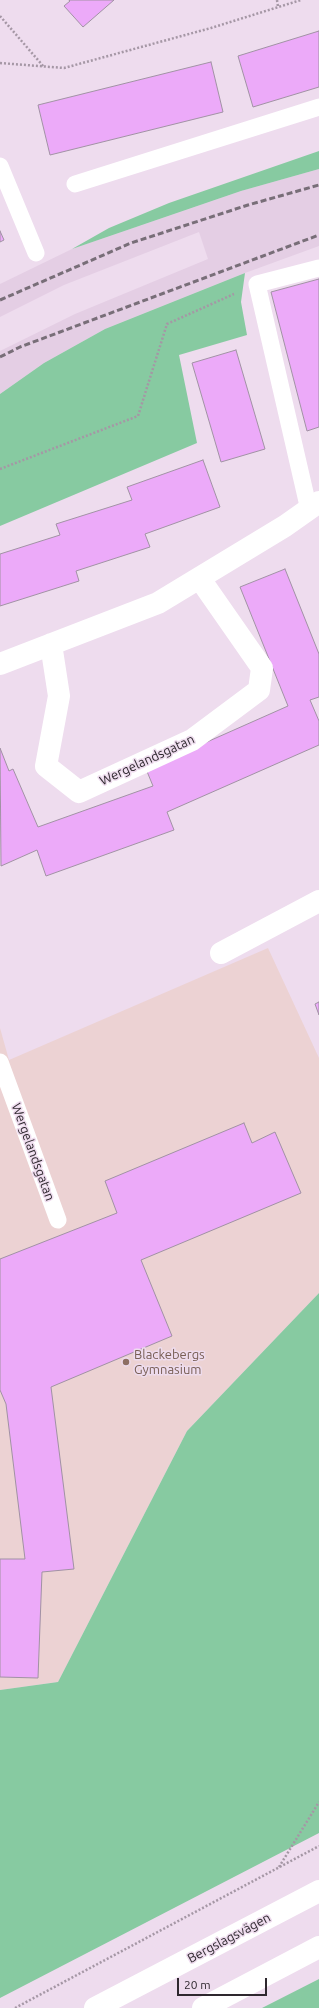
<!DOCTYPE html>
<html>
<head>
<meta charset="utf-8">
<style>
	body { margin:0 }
	#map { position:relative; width:319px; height:2008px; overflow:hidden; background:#eedcee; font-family:Ubuntu,sans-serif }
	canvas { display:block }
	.scale { position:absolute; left:177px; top:1978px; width:90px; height:18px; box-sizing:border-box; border:2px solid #2e282e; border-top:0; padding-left:5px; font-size:12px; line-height:14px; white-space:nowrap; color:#2e282e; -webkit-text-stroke:3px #eedcee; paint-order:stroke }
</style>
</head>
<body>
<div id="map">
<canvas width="319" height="2008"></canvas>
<div class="scale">20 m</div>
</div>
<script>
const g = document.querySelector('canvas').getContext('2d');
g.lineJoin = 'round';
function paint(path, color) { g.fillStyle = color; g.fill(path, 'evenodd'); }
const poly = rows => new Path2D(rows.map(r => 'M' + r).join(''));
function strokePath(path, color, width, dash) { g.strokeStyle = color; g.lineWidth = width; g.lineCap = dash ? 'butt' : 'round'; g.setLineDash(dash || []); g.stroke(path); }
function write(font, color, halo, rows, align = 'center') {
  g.font = font + ' Ubuntu,sans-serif'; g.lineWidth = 3; g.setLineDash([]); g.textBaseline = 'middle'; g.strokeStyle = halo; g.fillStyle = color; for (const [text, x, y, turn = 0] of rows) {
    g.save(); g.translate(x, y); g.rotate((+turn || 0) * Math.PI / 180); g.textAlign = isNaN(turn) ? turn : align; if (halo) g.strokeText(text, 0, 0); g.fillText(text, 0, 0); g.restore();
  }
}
paint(poly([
	[319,169,319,246,245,273,105,329,44,363,0,394,0,351,75,314,208,259,199,232,64,285,0,317,0,284,72,249,241,191]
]), '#e4cee4');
paint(poly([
	[268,948,319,1058,319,1293,187,1431,58,1682,0,1690,0,1028,9,1060]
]), '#ecd2d3');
paint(poly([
	[319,151,319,169,241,191,72,249,109,228,169,203],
	[245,273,241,302,247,335,179,355,197,443,0,526,0,394,44,363,105,329],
	[319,1293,319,1833,0,1998,0,1690,58,1682,187,1431],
	[319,1979,319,2008,262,2008]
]), '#87caa1');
const building = poly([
	[69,0,114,0,83,27,64,6,70,1,69,0],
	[319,31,319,87,253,107,238,56,319,31],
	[211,62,223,112,50,155,38,105,211,62],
	[0,231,4,240,0,242,0,231],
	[319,279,319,427,307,431,271,292,319,279],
	[236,350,265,449,221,462,192,363,236,350],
	[203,460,220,507,145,534,150,547,76,571,79,581,0,606,0,554,60,535,56,524,132,500,127,487,203,460],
	[285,569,319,654,319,697,310,700,319,721,319,745,167,812,174,830,46,876,37,850,1,866,0,748,9,771,13,769,38,827,153,786,146,769,288,706,240,587,285,569],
	[319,1002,319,1015,315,1004,319,1002],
	[244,1123,252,1143,275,1132,301,1193,141,1260,172,1336,51,1387,74,1569,42,1572,38,1678,0,1677,0,1559,25,1559,6,1404,0,1390,0,1259,117,1213,105,1181,244,1123]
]);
paint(building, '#ecaaf9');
strokePath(building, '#a192a4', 1);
strokePath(poly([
	[277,0,278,7],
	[0,16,44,67],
	[0,63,64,68,211,28,301,0],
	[0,469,138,416,167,324,234,294],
	[279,1867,319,1802],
	[15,2008,319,1846]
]), '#a597a5', 2.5, [2, 2]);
strokePath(poly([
	[0,166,36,253],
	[75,184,319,107],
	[309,510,257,284,319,268],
	[0,1062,58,1220]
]), '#fff', 17);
strokePath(poly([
	[51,644,59,696,46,766,79,792,192,740,259,690,262,668,200,579],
	[0,664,158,603,285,526,319,502],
	[221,953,319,901]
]), '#fff', 22);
strokePath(poly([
	[95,2008,319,1891],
	[203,2008,319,1947]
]), '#fff', 22);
strokePath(poly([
	[0,300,131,243,248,205,319,185],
	[0,357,20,347,319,235]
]), '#786e78', 3, [6, 3]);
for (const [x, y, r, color] of [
	[126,1362,4,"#8d6e63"]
]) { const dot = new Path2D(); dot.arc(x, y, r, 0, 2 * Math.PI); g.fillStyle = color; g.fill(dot); strokePath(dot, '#eedcee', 1.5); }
write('13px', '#2e282e', '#eedcee', [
	["Wergelandsgatan",147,760,-25],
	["Wergelandsgatan",33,1152,70],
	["Bergslagsvägen",229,1938,-28]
]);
write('13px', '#785e54', '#eedcee', [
	["Blackebergs",134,1355],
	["Gymnasium",134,1370]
], 'left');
</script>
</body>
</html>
